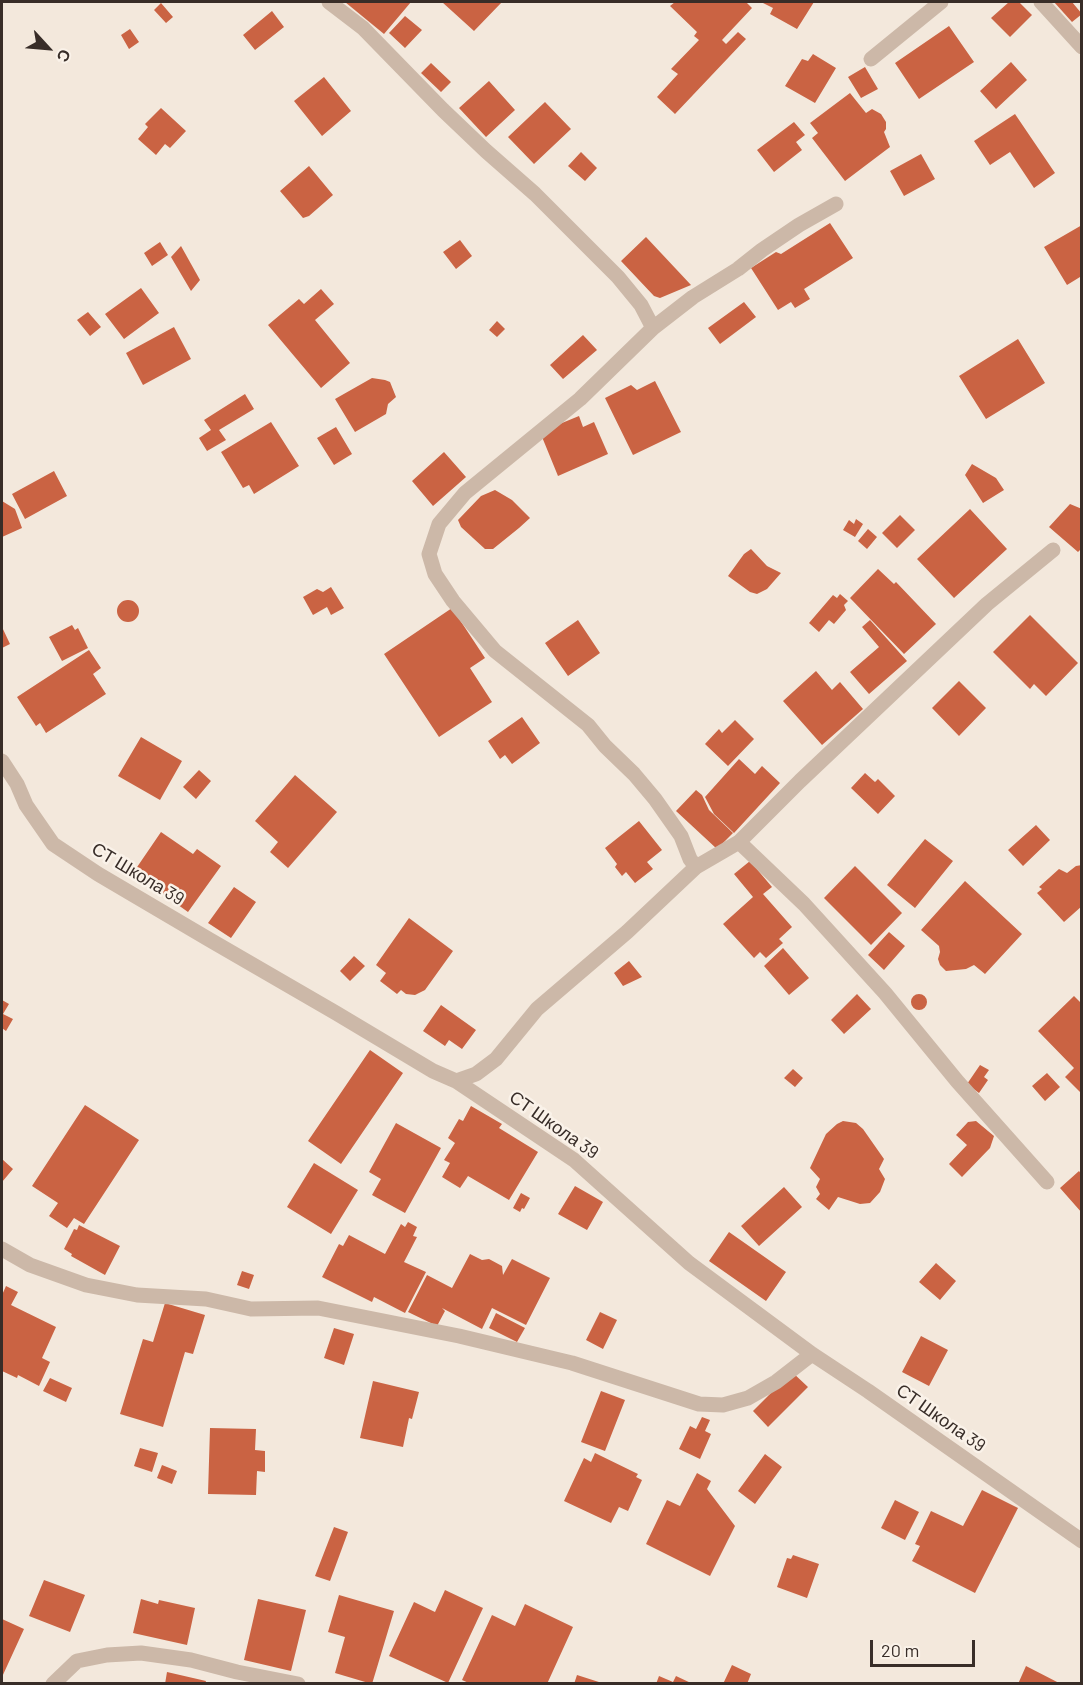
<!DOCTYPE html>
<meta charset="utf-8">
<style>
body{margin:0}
#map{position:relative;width:1083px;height:1685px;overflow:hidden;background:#f3e8dc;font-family:Barlow,sans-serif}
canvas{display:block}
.frame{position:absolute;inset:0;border:3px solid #382d28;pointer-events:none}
.north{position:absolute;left:18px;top:18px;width:60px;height:60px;-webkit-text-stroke:4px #faf2e9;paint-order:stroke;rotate:116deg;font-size:16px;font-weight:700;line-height:24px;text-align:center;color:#382d28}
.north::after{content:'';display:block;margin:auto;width:21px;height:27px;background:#382d28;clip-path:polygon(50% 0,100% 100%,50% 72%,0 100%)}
.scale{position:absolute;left:870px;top:1640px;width:105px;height:27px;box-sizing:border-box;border:3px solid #382d28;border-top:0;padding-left:8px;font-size:18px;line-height:21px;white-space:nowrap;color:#382d28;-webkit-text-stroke:4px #faf2e9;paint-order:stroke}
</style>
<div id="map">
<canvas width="1083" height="1685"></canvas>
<div class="frame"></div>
<div class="north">С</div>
<div class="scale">20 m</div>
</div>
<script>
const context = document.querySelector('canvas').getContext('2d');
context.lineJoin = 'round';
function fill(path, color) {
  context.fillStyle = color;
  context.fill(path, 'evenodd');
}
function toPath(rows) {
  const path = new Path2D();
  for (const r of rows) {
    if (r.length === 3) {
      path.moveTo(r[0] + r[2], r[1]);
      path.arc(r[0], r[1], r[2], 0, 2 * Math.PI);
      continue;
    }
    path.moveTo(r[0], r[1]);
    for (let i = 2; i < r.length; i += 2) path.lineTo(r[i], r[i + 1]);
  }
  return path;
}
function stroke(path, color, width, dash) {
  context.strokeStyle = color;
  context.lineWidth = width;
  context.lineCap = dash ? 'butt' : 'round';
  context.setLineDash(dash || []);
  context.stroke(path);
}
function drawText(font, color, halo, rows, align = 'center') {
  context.font = font + ' Barlow,sans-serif';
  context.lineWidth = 5;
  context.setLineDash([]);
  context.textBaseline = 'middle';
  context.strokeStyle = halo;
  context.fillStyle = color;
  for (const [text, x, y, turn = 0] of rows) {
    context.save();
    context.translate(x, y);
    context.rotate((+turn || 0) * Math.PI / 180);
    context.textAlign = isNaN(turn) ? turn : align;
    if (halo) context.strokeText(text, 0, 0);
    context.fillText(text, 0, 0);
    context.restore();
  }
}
fill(toPath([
 [345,2,411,2,384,34],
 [442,2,502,2,474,31],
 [675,2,746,2,752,8,722,40,726,44,738,32,746,39,675,114,657,97,678,74,671,69,699,40,694,36,697,32,670,6],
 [761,2,814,2,797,29,770,14,773,8],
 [1009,2,1019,2,1032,15,1010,37,991,18],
 [1054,2,1072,2,1082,14,1072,22],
 [161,3,173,17,166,23,154,10],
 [272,11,284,27,255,50,243,35],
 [405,16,422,30,405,48,389,33],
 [949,26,974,62,919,99,895,63],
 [130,29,139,42,129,49,121,35],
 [813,54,836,68,815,103,785,86,802,59,808,61],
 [1011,62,1027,80,996,109,980,91],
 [431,63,451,82,441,92,421,73],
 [865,67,878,89,861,98,848,77],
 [324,77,351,111,322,136,294,101],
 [489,81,515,110,486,137,459,108],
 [850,93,866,113,872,109,881,114,886,122,886,129,884,132,890,147,845,181,812,138,818,133,810,123],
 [545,102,571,129,534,164,508,137],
 [161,108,186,131,170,148,165,144,156,155,138,139,148,127,145,124],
 [1015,114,1055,173,1034,188,1010,152,990,165,974,141],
 [794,122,805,135,796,142,802,150,774,172,757,150],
 [581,152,597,168,585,181,568,166],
 [921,154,935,179,904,196,890,171],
 [309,166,333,195,309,216,303,218,280,191],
 [830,223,853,258,804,289,810,299,795,308,791,302,778,310,751,268,776,252,781,254],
 [1082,225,1082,281,1080,277,1067,285,1044,247],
 [646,237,691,285,660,298,654,296,621,261],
 [460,240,472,256,456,269,443,252],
 [160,242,168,255,152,266,144,253],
 [181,246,200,280,191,291,171,257],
 [141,288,159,313,124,339,105,314],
 [321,289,334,304,315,320,350,363,321,388,268,325,299,299,304,304],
 [744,302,756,317,720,344,708,328],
 [88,312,101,327,90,336,77,320],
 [497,321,505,329,497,337,489,330],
 [174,327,191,359,143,385,126,353],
 [583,335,597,350,563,379,550,365],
 [1018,339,1045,383,986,419,959,376],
 [372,378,385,380,390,382,396,397,388,404,386,414,355,432,335,399],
 [655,381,681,432,633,455,605,398,631,385,637,390],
 [245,394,254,409,219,430,226,440,207,451,199,438,211,430,204,420],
 [579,416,583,427,594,422,608,454,558,476,540,432],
 [271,422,299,466,254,494,249,485,243,488,221,452],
 [336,427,352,454,334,465,317,438],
 [444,452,466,477,433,506,412,481],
 [972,464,996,478,1004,490,983,503,965,475],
 [54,471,67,496,25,519,12,494],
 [495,490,512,500,530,518,519,528,493,549,485,549,461,527,458,520,481,496],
 [2,501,15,509,22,528,2,537],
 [1070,504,1082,509,1082,548,1078,552,1049,527],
 [970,509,1007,549,954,598,917,559],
 [900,515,915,530,897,548,882,533],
 [856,519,863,524,855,537,843,530,849,520,854,524],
 [868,529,877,537,867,549,858,541],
 [751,549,767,566,781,573,767,589,757,594,750,592,728,576,744,554],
 [878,569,894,584,896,582,936,624,904,654,850,598],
 [331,587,344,608,331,615,327,607,313,615,303,597,317,589,323,592],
 [840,594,848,601,844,605,846,610,834,624,829,620,819,632,809,623,833,595,837,598],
 [128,611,11],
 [452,608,485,658,470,668,492,702,439,737,384,654],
 [1030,615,1078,663,1046,696,1034,684,1030,689,993,652],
 [578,620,600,653,568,676,545,643],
 [870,620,907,661,869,694,850,672,879,647,862,627],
 [72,625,75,630,78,628,88,648,62,661,49,637],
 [2,627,10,644,2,648],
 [89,650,101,668,93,674,106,694,46,733,40,723,36,726,17,697],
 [816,671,832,690,840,682,863,709,822,745,783,701],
 [959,681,986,708,959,736,932,708],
 [522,717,540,743,512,764,505,755,500,759,488,741],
 [735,720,754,739,728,766,705,744,719,729,722,733],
 [141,737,182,761,160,800,118,776],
 [739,759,755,774,762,766,780,783,734,833,714,814,705,797],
 [199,770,211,781,196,799,183,787],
 [865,773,875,782,878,779,895,796,878,814,851,788],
 [295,775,337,812,288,868,270,852,278,842,255,821],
 [696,790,702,795,709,810,733,833,717,849,676,811],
 [639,821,662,850,647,862,653,869,635,883,626,872,622,876,615,867,617,864,605,848],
 [1036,825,1050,840,1023,866,1008,850],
 [161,832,193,854,197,849,221,866,188,912,133,873],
 [925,839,953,861,915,908,887,885],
 [750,861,772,887,763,894,792,927,779,939,783,943,766,958,760,952,754,958,723,924,753,897,734,874],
 [1082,865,1082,906,1064,922,1037,893,1042,889,1039,887,1059,869,1067,873,1076,866],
 [855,866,902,913,871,945,824,898],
 [965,881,1022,934,985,974,974,965,966,969,946,971,940,965,938,959,940,952,939,946,921,930],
 [234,887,256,902,231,938,208,923],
 [409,918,453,951,425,990,415,995,406,994,401,990,397,994,380,981,386,973,376,965],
 [889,932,905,946,884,970,868,955],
 [783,948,809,978,789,995,764,966],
 [354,956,365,966,350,981,340,971],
 [629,961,642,977,623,986,614,973],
 [919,1002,8],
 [857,994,871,1009,844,1034,831,1020],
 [1074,996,1082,1004,1082,1094,1065,1077,1074,1068,1038,1031],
 [2,1000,9,1004,3,1014,13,1019,6,1031,2,1028],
 [441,1005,476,1030,462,1049,449,1040,445,1046,423,1031],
 [370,1050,403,1073,341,1164,308,1141],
 [980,1065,989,1070,984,1077,988,1080,979,1093,967,1084],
 [793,1069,803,1078,795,1087,784,1078],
 [1047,1073,1060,1087,1045,1101,1032,1086],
 [85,1105,139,1140,84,1224,74,1218,67,1228,49,1216,58,1203,32,1186],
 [471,1106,502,1124,499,1128,538,1152,509,1200,468,1176,460,1188,442,1177,450,1163,444,1160,455,1143,448,1138,459,1119,463,1121],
 [843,1121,856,1123,863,1129,884,1159,879,1169,885,1179,880,1192,870,1203,860,1204,838,1197,829,1210,816,1199,820,1194,816,1187,820,1179,810,1168,826,1134,837,1124],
 [976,1121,994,1136,990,1148,962,1177,949,1164,967,1145,956,1135,968,1122],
 [396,1123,441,1148,405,1213,372,1195,381,1179,369,1172],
 [2,1159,13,1169,2,1182],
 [314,1163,358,1190,331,1234,287,1207],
 [1079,1171,1082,1175,1082,1213,1060,1188],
 [575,1186,603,1202,587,1230,558,1214],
 [784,1187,802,1207,759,1246,741,1226],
 [521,1193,530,1198,524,1209,522,1208,520,1212,513,1208],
 [408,1222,417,1227,413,1236,417,1237,404,1262,426,1272,405,1313,374,1297,372,1302,322,1277,339,1244,343,1246,349,1235,385,1254,401,1224,405,1227],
 [79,1225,120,1246,105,1275,71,1256,72,1254,64,1249,74,1229,77,1230],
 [729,1232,786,1272,766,1301,709,1261],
 [470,1254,482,1260,489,1259,502,1266,503,1275,512,1259,550,1278,526,1325,492,1308,482,1329,442,1308,445,1311,437,1326,408,1312,427,1275,452,1288],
 [936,1263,956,1281,940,1300,919,1282],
 [242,1271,254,1275,249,1289,237,1285],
 [6,1286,18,1292,11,1305,56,1327,42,1358,50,1362,39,1386,18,1375,17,1378,2,1371,2,1295],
 [165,1303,205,1315,193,1354,185,1352,163,1427,120,1414,143,1339,153,1342],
 [600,1312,617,1320,603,1349,586,1340],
 [496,1313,525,1328,517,1342,489,1328],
 [334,1328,354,1334,344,1365,324,1358],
 [921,1336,948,1350,929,1386,902,1372],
 [792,1372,808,1387,768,1427,753,1411],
 [50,1378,72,1388,66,1402,43,1391],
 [373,1381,419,1392,412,1419,409,1418,403,1447,360,1438],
 [601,1391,625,1400,605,1451,581,1442],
 [702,1417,710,1420,705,1431,711,1434,700,1459,679,1449,690,1426,696,1429],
 [210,1428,256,1429,255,1450,265,1451,265,1472,257,1471,256,1495,208,1494],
 [140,1448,158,1453,152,1472,134,1466],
 [595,1453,638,1474,636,1477,642,1480,628,1511,619,1507,611,1523,564,1501,584,1458,591,1462],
 [765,1454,782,1467,755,1504,738,1491],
 [162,1465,177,1471,172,1484,157,1478],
 [697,1473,711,1481,707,1489,735,1526,710,1576,646,1544,667,1500,680,1506],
 [982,1490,1018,1508,975,1593,912,1561,920,1546,915,1544,931,1511,963,1526],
 [895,1500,919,1512,905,1540,881,1528],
 [334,1527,348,1532,330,1581,315,1576],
 [793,1555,819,1564,807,1598,777,1587,787,1558,791,1559],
 [44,1580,85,1595,70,1632,29,1616],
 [445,1590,483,1608,448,1683,389,1656,414,1602,435,1612],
 [339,1595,394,1611,372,1684,335,1673,345,1637,328,1632],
 [141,1599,158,1604,159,1600,195,1608,187,1645,133,1633],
 [258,1599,306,1610,291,1671,244,1660],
 [525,1604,573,1627,547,1684,471,1684,462,1680,492,1615,515,1626],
 [2,1619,24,1629,2,1677],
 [732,1665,751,1674,747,1684,723,1684],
 [1026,1666,1061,1684,1018,1684],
 [167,1672,206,1681,205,1684,165,1684],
 [577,1675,602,1683,602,1684,574,1684],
 [659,1676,673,1682,676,1676,693,1684,656,1684]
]), '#ca6343');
stroke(toPath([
 [329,2,363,28,443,110,486,151,535,194,618,277,641,305,653,328],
 [1041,2,1082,47],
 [871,59,941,2],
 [2,761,17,784,26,805,53,844,98,874,210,940,336,1013,433,1071,456,1081,574,1160,689,1263,812,1354,868,1391,1082,1541],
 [739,842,804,904,885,993,957,1081,1047,1182],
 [696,867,690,859,681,836,655,799,634,774,605,746,588,725,495,651,453,601,435,574,429,554,439,524,465,493,580,399,653,328,693,297,738,269,762,250,799,225,836,204],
 [456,1081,476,1074,496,1059,537,1009,627,932,696,867,739,842,800,781,987,604,1053,550],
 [2,1249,30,1265,86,1285,137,1295,206,1299,251,1309,318,1308,459,1336,572,1363,699,1404,723,1405,748,1398,776,1382,812,1354],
 [53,1684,77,1661,107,1655,141,1653,191,1660,237,1672,298,1684]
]), '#ccb8a8', 15);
drawText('18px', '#382d28', '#faf2e9', [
 ["СТ Школа 39",138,874,31],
 ["СТ Школа 39",554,1125,35],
 ["СТ Школа 39",941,1418,35]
]);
</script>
